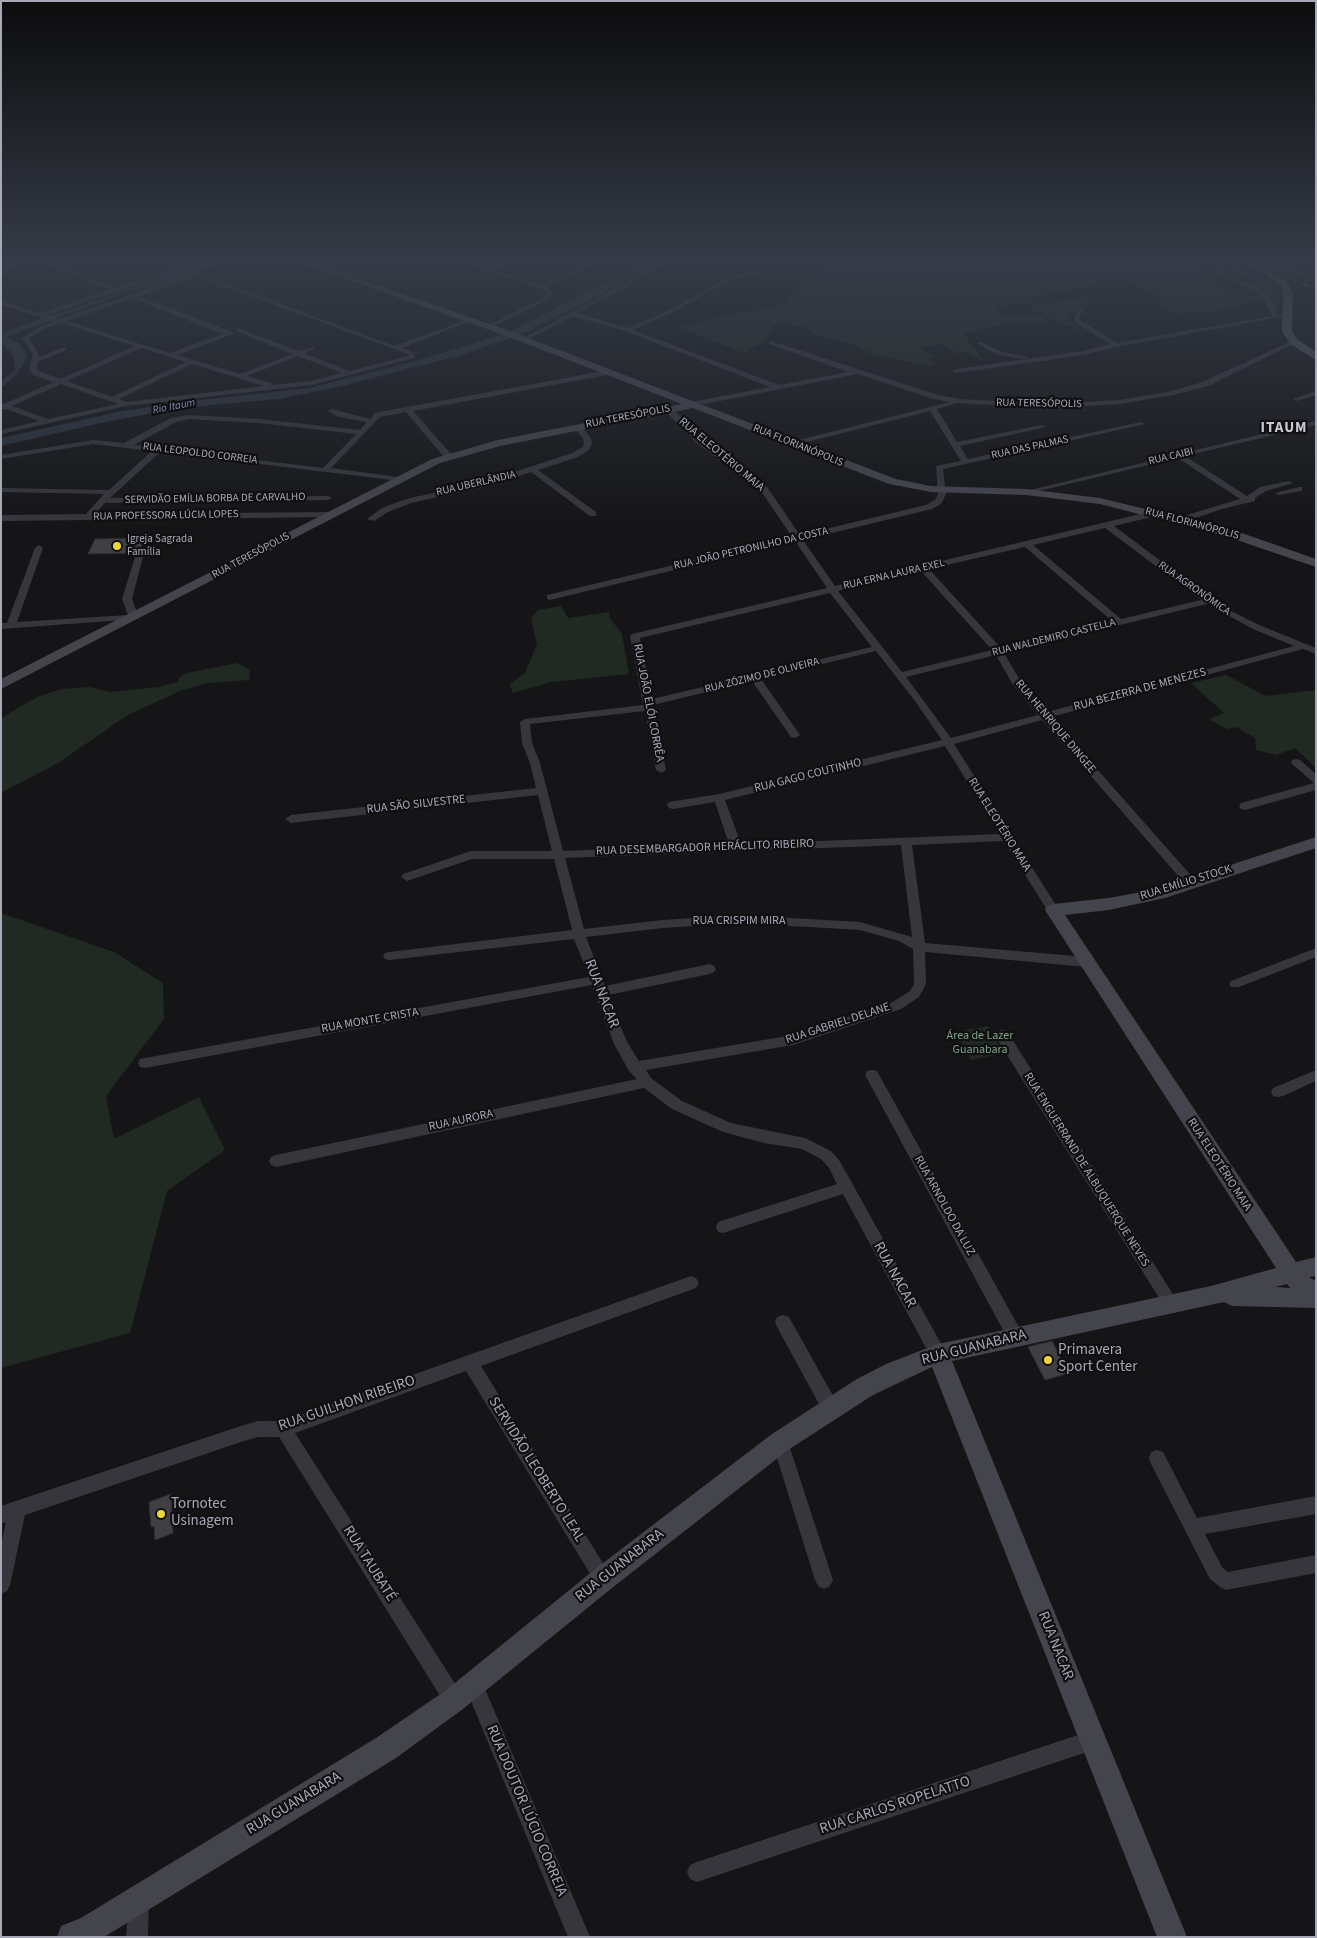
<!DOCTYPE html>
<meta charset="utf-8">
<style>
body{margin:0}
#map{position:relative;width:1317px;height:1938px;overflow:hidden;background:#151517;font-family:"Source Sans 3",sans-serif}
canvas{display:block}
.frame{position:absolute;inset:0;border:2px solid #a7a9b7;pointer-events:none}
</style>
<div id="map">
<canvas width="1317" height="1938"></canvas>
<div class="frame"></div>
</div>
<script>
const context = document.querySelector('canvas').getContext('2d');
context.lineJoin = 'round';
function fill(path, color) {
  context.fillStyle = color;
  context.fill(path, 'evenodd');
}
function toPath(rows) {
  const path = new Path2D();
  for (const r of rows) {
    path.moveTo(r[0], r[1]);
    for (let i = 2; i < r.length; i += 2) path.lineTo(r[i], r[i + 1]);
  }
  return path;
}
function stroke(path, color, width, dash) {
  context.strokeStyle = color;
  context.lineWidth = width;
  context.lineCap = dash ? 'butt' : 'round';
  context.setLineDash(dash || []);
  context.stroke(path);
}
function drawText(font, color, halo, rows, align = 'center') {
  context.font = font + ' "Source Sans 3",sans-serif';
  context.lineWidth = 4.5;
  context.setLineDash([]);
  context.textBaseline = 'middle';
  context.strokeStyle = halo;
  context.fillStyle = color;
  for (const [text, x, y, turn = 0] of rows) {
    context.save();
    context.translate(x, y);
    context.rotate((+turn || 0) * Math.PI / 180);
    context.textAlign = isNaN(turn) ? turn : align;
    if (halo) context.strokeText(text, 0, 0);
    context.fillText(text, 0, 0);
    context.restore();
  }
}
fill(toPath([
 [812,260,1225,260,1268,279,1280,293,1278,306,1274,307,1259,300,1246,302,1245,304,1228,307,1221,311,1180,313,1174,312,1159,305,1162,301,1161,298,1126,281,1105,282,1028,299,1039,305,1068,299,1087,297,1092,300,1083,308,1068,315,1070,321,1081,330,1051,319,1044,315,1051,314,1037,312,1028,304,1017,303,998,307,998,312,1007,315,1035,314,1042,315,1048,321,1011,323,965,333,969,342,983,360,967,352,956,353,941,344,921,348,930,354,938,356,928,359,938,364,930,366,875,355,850,343,819,336,802,326,780,324,772,326,764,342,745,353,679,328,698,322,741,312,772,308,787,301,800,283,824,270,822,262],
 [1202,266,1226,269,1249,279,1263,287,1273,288,1260,288,1260,296,1248,296,1235,293,1227,290,1198,268],
 [561,606,568,618,610,612,609,617,622,634,629,674,551,682,513,693,510,684,525,673,537,645,531,618,538,610],
 [237,663,250,670,249,680,207,683,180,691,128,715,58,763,1,793,1,718,37,697,61,689,90,687,110,692,159,687,177,682,180,677,187,673],
 [1226,675,1266,696,1316,690,1316,768,1295,748,1276,755,1256,750,1255,738,1236,727,1227,729,1209,719,1224,713,1191,683],
 [1,913,114,952,163,983,164,1019,106,1096,114,1139,199,1097,225,1150,167,1191,130,1333,1,1368],
 [988,1026,1004,1053,971,1060,956,1032]
]), '#212923');
fill(toPath([
 [649,260,661,260,586,302,526,332,462,355,342,386,278,399,179,408,105,422,1,446,1,438,122,411,199,400,310,388,426,358,512,331],
 [185,271,190,272,122,294,9,336,9,339,19,343,28,357,15,376,1,388,1,381,14,371,15,363,12,353,1,343,1,334,39,319]
]), '#2b313a');
fill(toPath([
 [210,260,227,260,225,262,165,283,161,284,155,280,157,277,210,260]
]), '#2b313a');
const building = toPath([
 [145,538,138,553,88,554,95,539,145,538],
 [1052,1341,1063,1363,1068,1361,1073,1372,1045,1380,1028,1347,1052,1341],
 [171,1494,173,1533,155,1540,154,1526,151,1527,149,1502,171,1494]
]);
fill(building, '#3f3f44');
stroke(building, '#302f33', 1);
fill(toPath([
 [37,260,45,260,115,288,173,268,154,260,162,260,395,346,468,319,473,320,402,348,412,352,415,355,414,358,312,385,126,406,1,434,1,430,39,421,6,409,1,410,1,405,54,382,33,375,29,369,33,354,22,338,39,327,54,321,1,305,1,301,40,313,109,290,37,260],
 [179,270,190,274,60,319,47,315,179,270],
 [196,276,408,354,409,356,349,371,304,353,314,349,314,347,298,351,238,328,236,329,236,331,292,354,240,374,178,355,235,333,139,296,196,276],
 [133,298,222,334,170,353,67,321,133,298],
 [61,323,135,346,60,379,39,371,37,369,38,362,66,350,66,348,62,348,39,357,39,354,29,339,43,329,61,323],
 [141,348,186,362,112,397,67,381,141,348],
 [298,356,342,373,312,381,271,385,271,383,247,376,298,356],
 [192,364,264,386,127,402,119,399,192,364],
 [61,384,118,404,48,419,12,406,61,384],
 [454,260,462,260,489,268,508,260,515,260,495,270,543,285,594,260,601,260,547,287,553,292,551,297,545,301,489,329,487,328,487,326,541,299,547,293,541,288,454,260],
 [668,260,675,260,577,313,627,328,670,310,724,279,744,272,772,269,772,271,745,276,728,281,674,312,633,330,779,385,848,372,769,344,769,342,771,341,938,395,959,399,1051,404,1119,400,1172,391,1202,382,1292,341,1297,342,1208,386,1173,395,1119,404,1051,408,957,403,937,409,957,442,1042,425,1046,427,960,446,968,459,1141,422,1145,424,943,469,946,494,941,504,932,509,803,540,835,586,1153,511,1157,514,1156,516,1114,526,1221,606,1259,625,1316,648,1316,654,1303,649,1051,717,1195,880,1197,883,1195,886,1191,887,1187,886,1042,720,954,744,1059,910,1057,913,1049,913,1004,841,912,845,925,943,1086,957,1090,959,1092,962,1090,965,1086,967,925,952,926,984,919,997,901,1009,793,1045,646,1070,651,1078,682,1101,731,1123,805,1138,831,1151,839,1160,852,1183,944,1349,946,1354,944,1359,938,1361,932,1359,843,1194,723,1233,718,1232,716,1227,718,1222,837,1184,829,1168,821,1159,802,1149,764,1143,723,1132,672,1109,644,1088,276,1167,271,1165,269,1161,271,1157,276,1155,637,1079,629,1071,614,1044,592,985,145,1068,140,1067,138,1063,140,1059,145,1058,589,977,574,939,389,960,385,959,383,956,385,953,389,952,572,930,554,859,472,859,407,881,401,877,403,874,471,851,552,851,538,795,291,823,285,819,291,815,536,788,530,763,522,743,520,722,525,719,643,705,630,636,632,634,827,588,795,541,550,600,547,599,547,595,792,537,761,491,698,444,666,412,666,408,672,408,704,440,767,487,800,535,926,505,935,500,938,494,936,466,961,461,930,411,791,446,791,442,950,402,934,399,858,374,694,406,690,404,691,402,770,387,625,331,572,316,527,340,522,339,668,260],
 [1105,528,1201,600,1121,619,1033,545,1105,528],
 [1025,547,1112,621,1001,648,929,569,1025,547],
 [921,571,992,650,902,672,838,591,921,571],
 [830,593,872,647,652,699,640,638,830,593],
 [1207,604,1253,629,1294,646,1047,712,1021,682,1004,653,1207,604],
 [876,651,915,701,942,740,719,794,669,802,667,805,669,808,673,809,715,802,729,844,563,851,540,763,532,743,530,724,645,711,656,770,661,773,666,770,653,705,752,681,791,737,795,738,800,735,761,679,876,651],
 [996,655,1013,685,1038,715,951,738,906,677,996,655],
 [945,746,1000,834,741,844,725,800,945,746],
 [901,845,912,937,860,922,739,915,663,920,584,929,565,858,901,845],
 [739,923,860,930,899,941,913,949,914,984,910,991,891,1003,793,1035,639,1061,627,1042,608,995,710,974,714,972,716,969,714,966,710,964,605,986,586,937,663,928,739,923],
 [1265,260,1272,260,1316,279,1316,283,1265,260],
 [1215,268,1260,289,1270,298,1278,315,1288,313,1291,315,1116,347,1083,355,956,373,952,371,956,369,1083,351,1110,344,1076,323,1073,317,1081,308,1084,310,1079,317,1081,321,1117,343,1272,316,1264,299,1256,291,1213,271,1215,268],
 [978,342,982,342,1002,352,1028,357,1025,359,998,355,978,344,978,342],
 [609,370,613,372,612,374,413,411,451,454,452,456,448,458,445,458,406,412,380,417,331,468,398,477,402,479,401,481,160,452,110,498,328,496,332,498,328,500,105,503,95,514,334,512,334,516,331,517,1,521,1,515,86,514,104,494,1,492,1,488,109,490,152,451,93,444,1,459,1,455,93,440,124,443,171,418,189,415,259,419,360,430,367,422,339,417,328,411,332,409,370,419,375,413,407,407,609,370],
 [189,419,259,423,356,434,323,468,134,445,176,422,189,419],
 [1316,391,1316,395,1297,401,1293,399,1316,391],
 [1316,421,1316,425,1185,456,1247,496,1260,487,1289,481,1293,483,1266,491,1255,498,1255,501,1222,509,1180,523,1176,520,1177,518,1240,499,1178,458,1026,494,1022,492,1316,421],
 [574,425,580,425,591,438,592,443,589,450,578,457,538,470,596,512,596,516,590,516,531,472,489,486,411,503,388,512,374,521,367,519,382,508,406,499,484,482,572,453,583,447,584,443,583,438,573,427,574,425],
 [1299,487,1302,487,1302,491,1279,495,1275,493,1299,487],
 [39,545,43,548,17,622,128,615,122,599,135,557,139,554,143,557,132,599,139,617,137,619,1,629,1,623,7,623,35,548,39,545],
 [1296,759,1300,760,1316,774,1316,790,1245,810,1241,809,1239,806,1241,803,1314,783,1292,764,1291,762,1292,760,1296,759],
 [1316,948,1316,957,1239,987,1231,987,1229,984,1231,981,1316,948],
 [1002,1030,1007,1031,1176,1299,1179,1304,1176,1309,1171,1311,1166,1309,997,1039,995,1035,997,1031,1002,1030],
 [872,1070,877,1071,1021,1331,1023,1336,1021,1341,1015,1343,1009,1341,865,1075,867,1071,872,1070],
 [1316,1070,1316,1081,1283,1096,1278,1097,1273,1096,1271,1092,1273,1088,1316,1070],
 [691,1276,696,1278,699,1283,696,1288,481,1366,609,1573,612,1579,609,1585,603,1588,597,1585,466,1371,295,1433,461,1693,464,1700,461,1707,454,1710,447,1707,279,1437,258,1437,241,1442,25,1515,10,1585,7,1591,1,1594,1,1544,6,1522,1,1524,1,1506,241,1426,258,1421,283,1421,691,1276],
 [783,1315,789,1317,837,1403,839,1409,837,1415,831,1417,825,1415,777,1327,775,1322,777,1317,783,1315],
 [780,1434,786,1436,788,1442,833,1580,830,1586,824,1589,818,1586,815,1580,772,1442,774,1436,780,1434],
 [1157,1450,1163,1452,1197,1518,1316,1496,1316,1514,1205,1534,1222,1567,1228,1572,1316,1555,1316,1573,1226,1590,1220,1587,1210,1579,1151,1464,1149,1458,1151,1452,1157,1450],
 [473,1675,480,1677,590,1937,568,1937,464,1684,466,1677,473,1675],
 [1093,1730,1100,1733,1103,1740,1100,1747,1093,1750,697,1882,690,1879,687,1872,690,1865,697,1862,1093,1730],
 [139,1889,146,1892,149,1899,148,1937,126,1937,129,1899,132,1892,139,1889]
]), '#36363c');
fill(toPath([
 [14,260,23,260,1,277,1,270,14,260],
 [293,260,304,260,510,331,896,479,931,486,1026,489,1100,498,1236,531,1316,559,1316,567,1228,537,1100,504,1026,495,931,492,889,484,693,408,500,446,440,463,1,689,1,679,432,459,498,440,682,404,504,335,293,260],
 [1316,837,1316,848,1165,898,1109,910,1065,915,1296,1262,1316,1257,1316,1276,1309,1277,1316,1281,1316,1308,1232,1306,1224,1302,952,1361,1187,1937,1157,1937,932,1367,873,1395,788,1450,612,1588,463,1709,396,1758,104,1937,57,1937,61,1926,81,1918,376,1738,445,1691,594,1570,772,1434,857,1379,886,1364,938,1344,1211,1286,1276,1268,1045,910,1047,906,1053,904,1109,898,1157,889,1316,837],
 [1287,1284,1290,1288,1275,1287,1287,1284]
]), '#44444c');
fill(toPath([
 [1237,260,1248,260,1267,267,1288,282,1293,296,1292,331,1298,340,1316,352,1316,360,1290,344,1282,331,1283,296,1281,285,1261,271,1238,262,1237,260]
]), '#52525b');
const rail = toPath([
 [1254,260,1316,290]
]);
stroke(rail, '#4d4d55', 3);
stroke(rail, '#101012', 2, [6]);
const sky = context.createLinearGradient(0, 0, 0, 531);
sky.addColorStop(0, '#0c0c0d');
sky.addColorStop(0.49, '#353b47');
sky.addColorStop(1, '#353b4700');
context.fillStyle = sky;
context.fillRect(0, 0, 1317, 531);
for (const [x, y, r, color] of [
 [117,546,5,"#eed535"],
 [1048,1360,5,"#eed535"],
 [161,1514,5,"#eed535"]
]) {
  const dot = new Path2D();
  dot.arc(x, y, r, 0, 2 * Math.PI);
  context.fillStyle = color;
  context.fill(dot);
  stroke(dot, '#101012', 2);
}
drawText('11px', '#a7a9b7', '#101012', [
 ["RUA TERESÓPOLIS",1039,404,1],
 ["RUA TERESÓPOLIS",628,417,-11],
 ["RUA FLORIANÓPOLIS",798,446,22],
 ["RUA DAS PALMAS",1030,448,-12],
 ["RUA LEOPOLDO CORREIA",200,454,7],
 ["RUA CAIBI",1171,457,-13],
 ["RUA UBERLÂNDIA",476,484,-13],
 ["SERVIDÃO EMÍLIA BORBA DE CARVALHO",215,499,-1],
 ["RUA PROFESSORA LÚCIA LOPES",166,516,-1],
 ["RUA FLORIANÓPOLIS",1192,524,15],
 ["RUA JOÃO PETRONILHO DA COSTA",751,549,-13],
 ["RUA TERESÓPOLIS",251,556,-28],
 ["RUA ERNA LAURA EXEL",894,575,-13],
 ["RUA AGRONÔMICA",1194,589,35],
 ["RUA WALDEMIRO CASTELLA",1054,638,-14],
 ["RUA ZÓZIMO DE OLIVEIRA",762,676,-14]
]);
drawText('italic 11px', '#7e8fb1', '#101012', [
 ["Rio Itaum",174,407,-11]
]);
drawText('11px', '#a7a9b7', '#101012', [
 ["Igreja Sagrada",127,540],
 ["Família",127,553]
], 'left');
drawText('12px', '#a7a9b7', '#101012', [
 ["RUA ELEOTÉRIO MAIA",721,455,40],
 ["RUA BEZERRA DE MENEZES",1140,690,-15],
 ["RUA JOÃO ELÓI CORRÊA",648,703,79],
 ["RUA HENRIQUE DINGEE",1055,727,50],
 ["RUA GAGO COUTINHO",808,776,-14],
 ["RUA SÃO SILVESTRE",416,805,-6],
 ["RUA ELEOTÉRIO MAIA",999,825,58],
 ["RUA DESEMBARGADOR HERÁCLITO RIBEIRO",705,848,-2],
 ["RUA EMÍLIO STOCK",1186,883,-17],
 ["RUA CRISPIM MIRA",739,921],
 ["RUA MONTE CRISTA",370,1021,-10],
 ["RUA GABRIEL DELANE",838,1024,-18],
 ["RUA AURORA",461,1121,-12],
 ["RUA ELEOTÉRIO MAIA",1219,1165,57],
 ["RUA ENGUERRAND DE ALBUQUERQUE NEVES",1086,1170,58],
 ["RUA ARNOLDO DA LUZ",944,1206,61]
]);
drawText('12px', '#7ea187', '#101012', [
 ["Área de Lazer",980,1036],
 ["Guanabara",980,1050]
]);
context.letterSpacing = '1px';
drawText('bold 15px', '#c8c9d3', '#101012', [
 ["ITAUM",1284,429]
]);
context.letterSpacing = '0px';
drawText('15px', '#a7a9b7', '#101012', [
 ["RUA NACAR",601,994,69],
 ["RUA NACAR",894,1275,61],
 ["RUA GUANABARA",974,1348,-14],
 ["RUA GUILHON RIBEIRO",347,1404,-19],
 ["SERVIDÃO LEOBERTO LEAL",536,1470,58],
 ["RUA TAUBATÉ",369,1564,58],
 ["RUA GUANABARA",620,1566,-38],
 ["RUA NACAR",1055,1646,68],
 ["RUA GUANABARA",294,1804,-31],
 ["RUA CARLOS ROPELATTO",895,1806,-18],
 ["RUA DOUTOR LÚCIO CORREIA",526,1811,67]
]);
drawText('15px', '#a7a9b7', '#101012', [
 ["Primavera",1058,1351],
 ["Sport Center",1058,1368],
 ["Tornotec",171,1505],
 ["Usinagem",171,1522]
], 'left');
</script>
